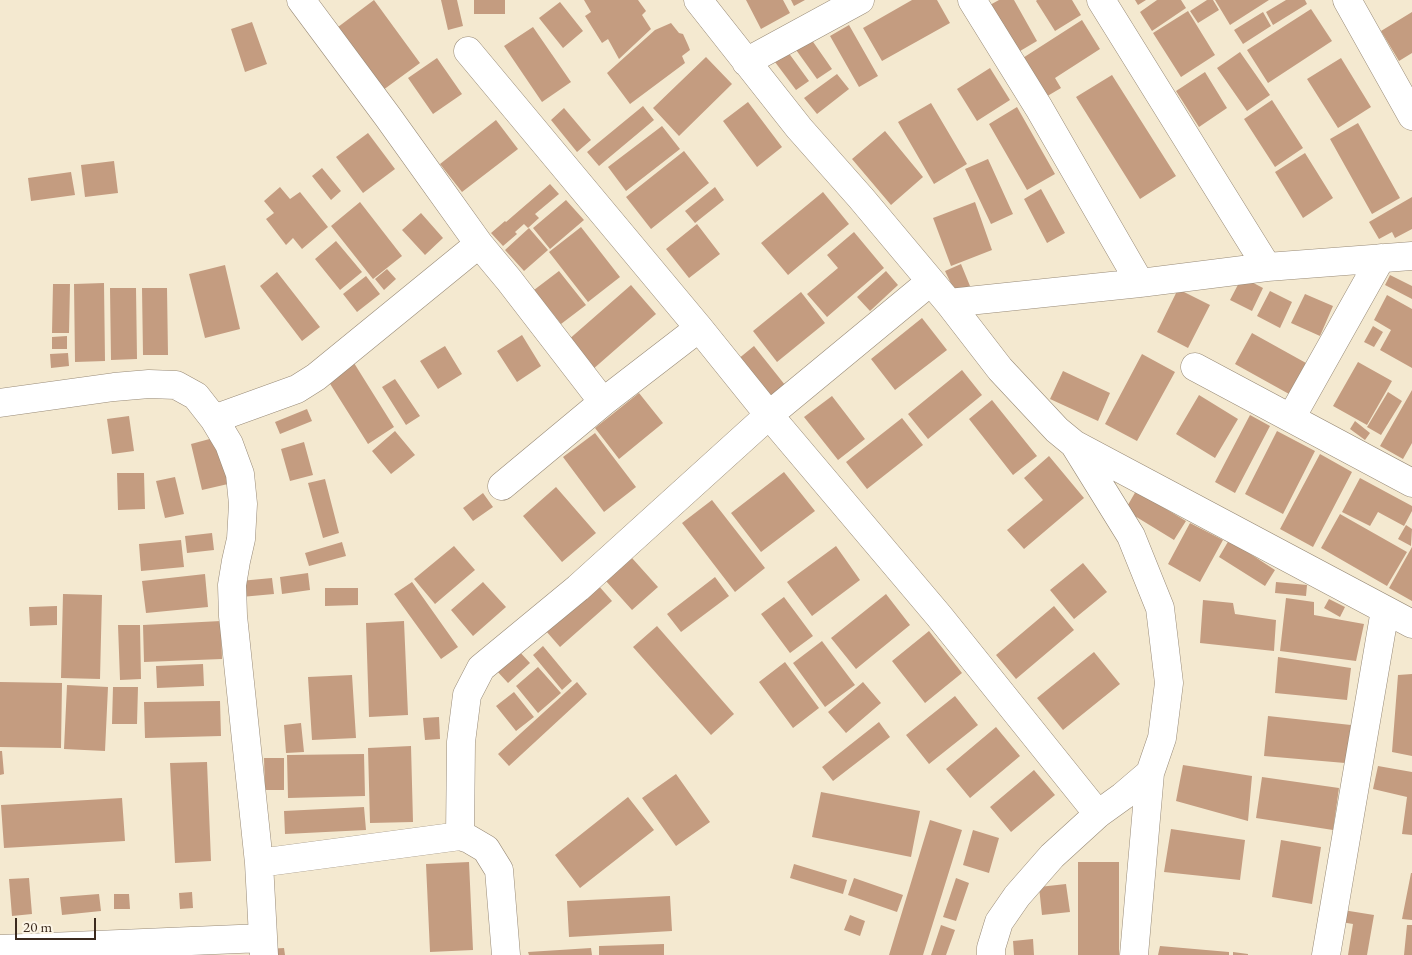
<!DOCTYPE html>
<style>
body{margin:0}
#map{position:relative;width:1412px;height:955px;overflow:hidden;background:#f4e9d0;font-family:"EB Garamond",serif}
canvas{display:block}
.scale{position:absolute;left:15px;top:918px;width:81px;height:22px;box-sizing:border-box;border:2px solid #3b2a1e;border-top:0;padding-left:6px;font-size:15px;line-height:18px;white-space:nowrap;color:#3b2a1e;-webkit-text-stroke:4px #fcf5e5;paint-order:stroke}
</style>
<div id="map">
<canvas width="1412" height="955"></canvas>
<div class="scale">20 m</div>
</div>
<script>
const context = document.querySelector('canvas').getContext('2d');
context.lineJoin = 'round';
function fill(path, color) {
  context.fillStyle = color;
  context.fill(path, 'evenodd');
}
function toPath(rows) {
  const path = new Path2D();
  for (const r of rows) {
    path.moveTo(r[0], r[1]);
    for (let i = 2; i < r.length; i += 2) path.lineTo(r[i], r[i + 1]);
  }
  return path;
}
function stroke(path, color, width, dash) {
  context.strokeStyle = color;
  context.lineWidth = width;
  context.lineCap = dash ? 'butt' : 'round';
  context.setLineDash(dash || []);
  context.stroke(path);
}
fill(toPath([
 [374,0,420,63,379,93,334,30],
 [441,0,457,0,463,26,448,30],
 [474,0,505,0,505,14,474,14],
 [584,0,638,0,646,11,642,15,651,29,619,59,608,39,602,43,585,16,591,12],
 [746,0,783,0,790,13,761,29],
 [791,0,805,0,794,6],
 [912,0,937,0,950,23,882,61,863,28],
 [999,0,1014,0,1037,41,1015,54,988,6],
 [1037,0,1072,0,1081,15,1055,31,1036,1],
 [1135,0,1146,0,1138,5],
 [1157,0,1181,0,1186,8,1152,31,1140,12],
 [1207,0,1213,0,1219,10,1198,23,1190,11],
 [1215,0,1269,0,1230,25],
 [1286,0,1305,0,1307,4,1273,25,1266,12],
 [560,2,583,31,563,48,539,18],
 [1311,9,1332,41,1268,83,1247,50],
 [1188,11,1215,55,1181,77,1153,33],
 [1263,12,1271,26,1243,44,1234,30],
 [1412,12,1412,53,1399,61,1381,31],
 [1082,20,1100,49,1055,78,1061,88,1039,101,1015,63],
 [252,22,267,64,245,72,231,29],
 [671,23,679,33,683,34,688,45,690,50,682,56,685,63,630,104,607,73,655,30],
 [849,25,878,76,859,87,830,36],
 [533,27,571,82,542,102,504,46],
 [809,36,832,69,817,79,794,47],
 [788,52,809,81,796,90,775,62],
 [1240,52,1270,95,1247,111,1217,68],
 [706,57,732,84,679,136,653,108],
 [437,58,462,94,433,114,408,78],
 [1341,58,1371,107,1338,128,1307,79],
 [990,68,1010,100,977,121,957,89],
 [1205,72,1227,108,1199,127,1176,91],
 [837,74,849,89,817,114,804,98],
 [1112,75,1176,176,1140,199,1076,97],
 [1272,100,1303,148,1275,167,1244,119],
 [748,102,782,147,757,167,723,121],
 [931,103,967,164,934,184,898,122],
 [643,106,654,120,599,166,587,152],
 [1017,107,1055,174,1027,190,989,124],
 [564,108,591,140,577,152,551,120],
 [496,120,518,149,462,192,440,164],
 [1358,123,1400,198,1372,214,1330,139],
 [662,126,680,149,626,191,608,167],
 [885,131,923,177,891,205,852,159],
 [368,133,395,169,363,193,336,157],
 [684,151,709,183,651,229,626,197],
 [1305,153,1333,198,1303,218,1275,172],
 [988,159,1013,214,991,224,965,169],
 [114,161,118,193,85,197,81,165],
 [322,168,341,191,331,200,312,176],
 [71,172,75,195,31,201,28,178],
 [550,184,559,194,535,214,539,218,528,228,524,224,515,232,517,234,503,246,491,233,505,221,506,222],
 [280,187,290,199,300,192,328,227,302,249,293,238,286,245,266,219,274,213,264,201],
 [715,187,724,200,695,223,685,211],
 [1041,189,1065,233,1047,243,1024,199],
 [823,192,849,224,788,275,761,243],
 [1412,197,1412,229,1395,238,1392,232,1379,239,1369,222],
 [566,200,584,220,550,249,533,228],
 [360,202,402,256,373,279,331,226],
 [975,202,992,250,951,266,933,218],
 [421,213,443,238,425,255,402,230],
 [697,224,720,254,689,278,666,249],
 [581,227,620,277,588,302,549,252],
 [529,228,548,250,524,271,505,250],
 [854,232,884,268,827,317,807,294,838,268,827,255],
 [336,241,362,272,340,290,315,259],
 [961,264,970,286,955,292,945,271],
 [225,265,240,329,205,338,189,274],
 [387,269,396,279,384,290,375,279],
 [559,271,586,305,561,324,534,290],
 [886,271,898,285,870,311,857,297],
 [277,272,320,327,302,341,260,286],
 [1390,275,1412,286,1412,299,1385,285],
 [366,276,380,294,357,312,343,294],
 [1242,277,1263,288,1252,311,1230,300],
 [104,283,105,361,75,362,74,284],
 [53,284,70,284,69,333,52,333],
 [631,285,656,314,592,370,567,341],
 [110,288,136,288,137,359,111,360],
 [142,288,167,288,168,355,143,355],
 [1178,289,1210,305,1188,348,1157,332],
 [1270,291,1292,302,1280,328,1257,316],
 [801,292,825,323,777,362,753,331],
 [1305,294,1333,306,1320,336,1291,323],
 [1387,295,1412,309,1412,368,1380,350,1391,330,1374,320],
 [922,318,947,350,895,390,871,359],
 [1373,326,1383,332,1374,347,1364,342],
 [1252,333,1306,363,1289,394,1235,364],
 [522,335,541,366,517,382,497,351],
 [67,336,67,349,52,349,52,337],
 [445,346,462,374,438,389,420,361],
 [754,346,789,390,767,408,732,364],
 [68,353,69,366,51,368,50,354],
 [1142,354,1175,372,1137,441,1105,424],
 [1358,362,1392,381,1367,425,1333,406],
 [354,363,394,427,368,444,327,379],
 [962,370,982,395,928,439,908,414],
 [1063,371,1110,393,1098,421,1050,399],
 [395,379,420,416,406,425,382,387],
 [1412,390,1412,443,1403,459,1380,446],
 [1388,392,1402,401,1381,435,1367,427],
 [639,393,663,423,619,459,595,428],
 [1199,395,1238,419,1215,458,1176,434],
 [832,396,865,439,838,460,804,417],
 [992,400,1037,456,1013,475,969,419],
 [307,409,312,421,280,434,275,422],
 [1250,415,1270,426,1235,493,1215,482],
 [129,416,134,451,112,454,107,419],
 [902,418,923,445,867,489,846,462],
 [1355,421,1370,433,1365,440,1350,429],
 [395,431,415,455,391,474,372,451],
 [1277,431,1315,451,1283,514,1245,494],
 [595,433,636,487,604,512,563,457],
 [217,437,228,484,202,490,191,444],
 [304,442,313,475,290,481,281,449],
 [1320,454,1352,472,1313,547,1280,529],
 [1049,456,1084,498,1024,549,1007,530,1043,500,1024,478],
 [784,472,815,511,761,552,731,513],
 [117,473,144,473,145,509,118,510],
 [175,477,184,514,165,518,156,481],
 [1360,478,1412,506,1412,511,1404,526,1378,512,1370,526,1342,512],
 [325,479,339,533,323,538,308,483],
 [556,487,596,533,562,562,523,516],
 [1136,491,1186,521,1174,540,1125,510],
 [483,493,493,507,473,521,463,508],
 [712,500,765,568,735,592,682,523],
 [1340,514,1407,552,1387,586,1321,548],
 [1190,523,1223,540,1200,582,1168,564],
 [1406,525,1412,529,1411,546,1398,539],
 [212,533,214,550,187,553,185,536],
 [181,540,184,567,141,571,139,544],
 [1229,540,1275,570,1265,586,1219,557],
 [342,542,346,556,309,566,305,553],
 [454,546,475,570,435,604,414,579],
 [836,546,860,580,812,616,787,582],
 [1412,547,1412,601,1389,588],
 [632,558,658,587,632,610,606,581],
 [1083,563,1107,592,1074,619,1050,590],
 [308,573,310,590,282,594,280,577],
 [205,574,208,607,146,613,142,581],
 [715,577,729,596,681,632,667,614],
 [272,578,274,594,241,597,240,581],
 [412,582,458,647,441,659,394,594],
 [483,582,506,607,473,636,451,610],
 [1276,582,1307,585,1306,596,1275,593],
 [598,585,612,601,560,647,546,631],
 [325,588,358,588,358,605,325,606],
 [63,594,102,595,100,679,61,678],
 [886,594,910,625,856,669,831,638],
 [784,597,813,636,790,653,761,614],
 [1286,598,1314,602,1314,615,1364,624,1356,661,1280,651],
 [1329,599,1345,607,1340,617,1324,608],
 [1203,600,1233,603,1235,614,1276,620,1274,651,1200,643],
 [57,606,57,625,30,626,29,607],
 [1054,606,1074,630,1016,679,996,655],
 [221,621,222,659,144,662,143,625],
 [404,621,408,715,369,717,366,623],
 [118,625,140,625,141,679,120,680],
 [657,626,734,714,711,735,633,647],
 [929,631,962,673,925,703,892,661],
 [822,641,855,685,825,707,793,663],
 [543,646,572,681,562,690,533,655],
 [518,650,530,663,508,683,496,670],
 [1094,652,1120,684,1063,730,1037,698],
 [1278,657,1351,668,1347,700,1275,693],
 [785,662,819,708,793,728,759,682],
 [203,664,204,686,157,688,156,666],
 [538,667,561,693,538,713,516,686],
 [1412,674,1412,756,1392,752,1398,675],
 [352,675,356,738,312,740,308,677],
 [0,682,62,683,61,748,0,747],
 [577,682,587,694,509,766,498,754],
 [863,682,881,703,846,733,828,712],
 [67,685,108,687,105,751,64,749],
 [113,687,138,687,137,724,112,724],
 [514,692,534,717,516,731,496,706],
 [955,696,978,725,929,764,906,735],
 [220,701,221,736,145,738,144,702],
 [1268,716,1351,725,1345,763,1264,756],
 [439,717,440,739,425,740,423,718],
 [879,722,890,737,833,781,822,767],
 [301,723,304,752,286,753,284,725],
 [996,727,1020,756,970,798,946,769],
 [411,746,413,822,370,823,368,748],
 [0,751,2,751,4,774,0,775],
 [364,754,365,796,288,798,287,755],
 [264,758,284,758,284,790,265,790],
 [207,762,211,861,175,863,170,763],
 [1183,765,1252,776,1248,821,1176,801],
 [1378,766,1412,772,1412,835,1402,834,1407,797,1373,789],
 [1034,770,1055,795,1011,832,990,807],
 [676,774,710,822,676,846,642,798],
 [1262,777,1339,788,1333,830,1256,818],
 [821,792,920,811,911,857,812,837],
 [628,797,654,830,580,888,555,855],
 [122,798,125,841,4,848,1,805],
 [364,807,366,830,285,834,284,811],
 [930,820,962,830,923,955,889,955],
 [1171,829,1245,840,1240,880,1164,872],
 [973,830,999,838,989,873,963,865],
 [1281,840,1321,847,1312,904,1272,897],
 [469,862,473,950,430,952,426,864],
 [1078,862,1119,862,1119,955,1078,955],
 [794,864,847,880,843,894,790,878],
 [1411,873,1412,873,1412,920,1402,919],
 [29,878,32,914,12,916,9,879],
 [854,878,903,895,897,912,848,895],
 [956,878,969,883,956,921,943,917],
 [1066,884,1070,912,1042,915,1039,887],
 [192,892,193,908,180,909,179,893],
 [99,894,101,911,62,915,60,897],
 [114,894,129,894,130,909,114,909],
 [670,896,672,931,569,937,567,901],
 [1343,910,1374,915,1367,955,1348,955,1353,924,1341,922],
 [850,915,865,921,860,936,844,930],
 [941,925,955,930,946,955,931,955],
 [1407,925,1412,925,1412,955,1404,955],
 [1033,939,1034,955,1014,955,1013,941],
 [664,944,664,955,599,955,599,946],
 [1160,946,1229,952,1229,955,1158,955],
 [284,948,285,955,266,955,266,949],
 [591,948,592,955,529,955,528,952],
 [1233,952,1248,954,1248,955,1233,955]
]), '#c49c80');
const street = toPath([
 [301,0,388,117,479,244,509,280,603,402],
 [698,0,799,128,861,198,949,303,1000,369,1057,430,1074,444,1412,624],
 [972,0,1039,108,1140,283],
 [1101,0,1267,267],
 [1347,0,1412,116],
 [468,51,699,328,769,415,939,616,1098,814],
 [746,62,860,0],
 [949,303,1140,283,1267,267,1412,256],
 [1195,367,1412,483],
 [0,403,114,387,149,384,176,385,196,396,214,419,229,444,240,474,243,504,241,539,236,561,232,585,233,616,259,863,264,955],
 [1291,418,1381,258],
 [214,419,297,389,316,377,479,244],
 [502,486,603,402,699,328],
 [460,836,461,742,467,695,481,668,578,588,769,415,930,282],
 [259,863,460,836,469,839,486,849,499,870,506,955],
 [0,949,263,938],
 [991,955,991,948,999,922,1017,896,1052,856,1098,814,1123,796,1150,773,1162,738,1169,683,1160,608,1131,536,1074,444],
 [1134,955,1150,773],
 [1326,955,1385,610]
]);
stroke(street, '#988a77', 29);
stroke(street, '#fff', 28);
</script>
